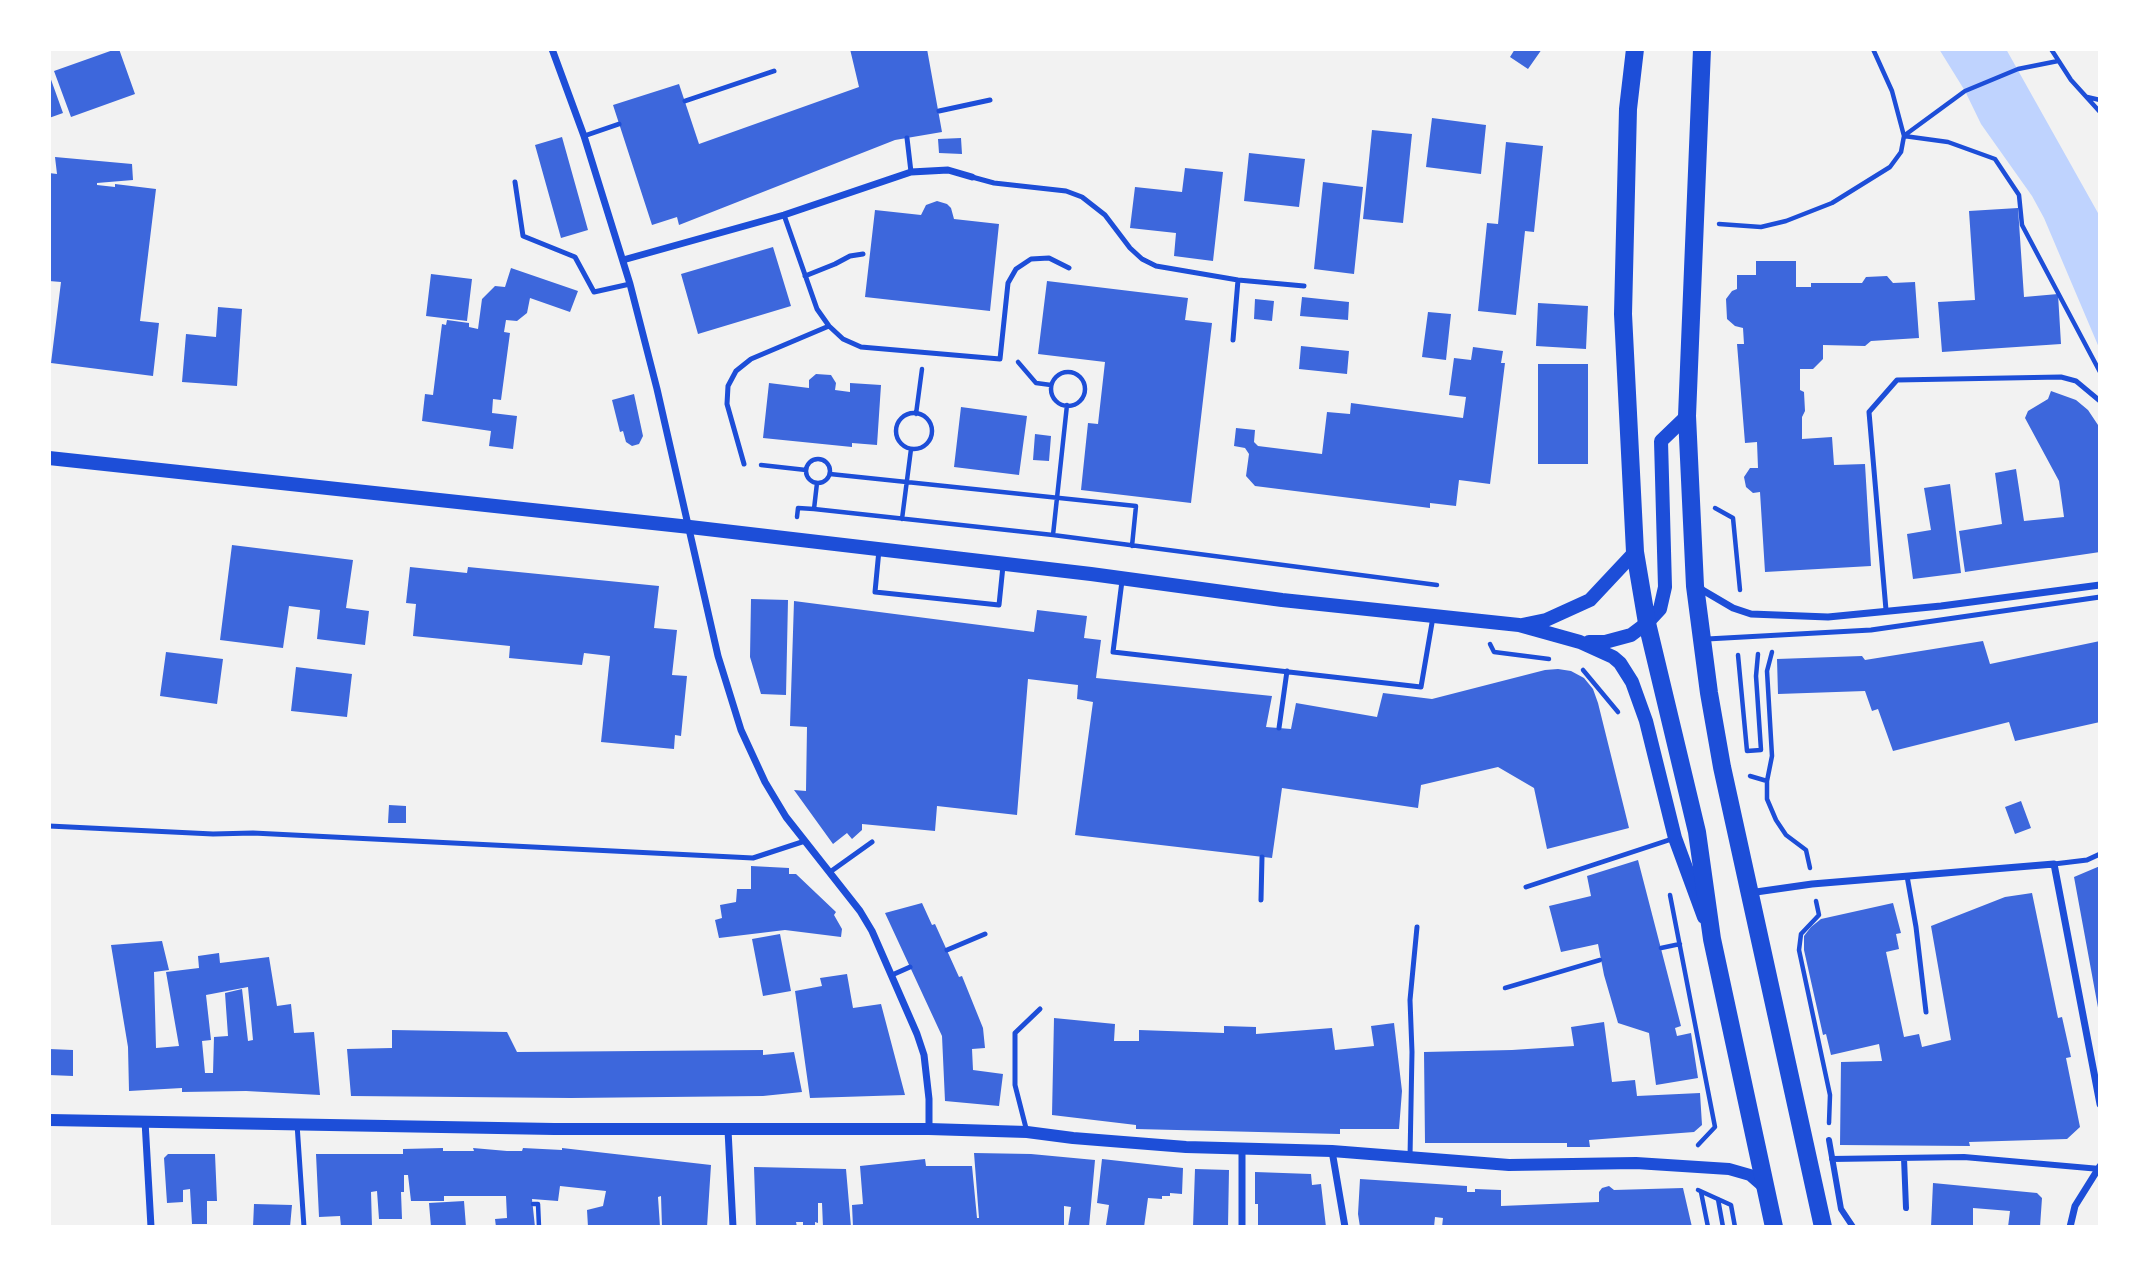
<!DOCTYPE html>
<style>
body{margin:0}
#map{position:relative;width:2149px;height:1276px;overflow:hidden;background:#f2f2f2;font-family:"Archivo Narrow",sans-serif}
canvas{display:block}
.frame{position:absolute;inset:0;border:51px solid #fff;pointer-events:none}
</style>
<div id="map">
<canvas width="2149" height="1276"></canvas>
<div class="frame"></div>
</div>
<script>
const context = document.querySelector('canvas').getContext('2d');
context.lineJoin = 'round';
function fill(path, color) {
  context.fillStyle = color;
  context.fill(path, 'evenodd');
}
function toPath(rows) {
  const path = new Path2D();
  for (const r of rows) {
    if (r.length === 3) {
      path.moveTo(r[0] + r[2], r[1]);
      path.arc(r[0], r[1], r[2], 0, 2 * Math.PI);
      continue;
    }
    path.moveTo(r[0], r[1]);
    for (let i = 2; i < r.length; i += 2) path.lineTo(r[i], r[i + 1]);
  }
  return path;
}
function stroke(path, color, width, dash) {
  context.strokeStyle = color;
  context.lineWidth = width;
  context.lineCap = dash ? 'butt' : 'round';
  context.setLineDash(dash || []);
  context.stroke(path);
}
fill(toPath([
 [1939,49,2006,49,2098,213,2100,217,2100,350,2044,218,2032,196,1981,124,1965,91]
]), '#bfd3fe');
fill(toPath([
 [116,49,119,49,135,94,71,117,54,71],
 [850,49,927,49,942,132,895,140,679,225,677,217,652,225,613,105,679,84,699,144,859,87],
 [1515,49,1542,49,1528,69,1510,57],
 [49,74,63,113,49,118],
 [1432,118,1486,125,1481,174,1426,167],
 [1372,130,1412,134,1403,223,1363,219],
 [562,137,588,230,561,238,535,145],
 [961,138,962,154,939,153,938,139],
 [1506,142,1543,146,1534,232,1525,231,1516,315,1478,311,1487,223,1498,224],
 [1249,153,1305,159,1299,207,1244,201],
 [55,157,132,164,133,180,97,183,97,185,115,187,115,184,156,189,140,321,159,323,153,376,51,363,61,282,49,281,49,173,57,174],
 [1185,168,1223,172,1213,261,1174,256,1176,233,1130,228,1135,187,1182,192],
 [1323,182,1363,187,1354,274,1314,269],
 [937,201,947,204,951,208,954,219,999,224,990,311,865,297,875,210,921,215,926,205],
 [2018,208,2024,297,2058,294,2061,344,1942,352,1938,302,1975,300,1969,211],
 [773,247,791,306,698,334,681,274],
 [1756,261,1796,261,1796,287,1811,287,1811,283,1862,283,1866,277,1887,276,1893,283,1915,282,1919,338,1871,341,1865,346,1823,345,1823,359,1813,369,1800,369,1800,390,1804,392,1805,411,1802,417,1802,439,1832,437,1834,465,1865,464,1871,566,1765,572,1760,492,1753,493,1746,487,1744,477,1750,468,1758,468,1757,442,1745,443,1737,344,1744,344,1743,328,1735,326,1727,319,1726,299,1732,291,1737,289,1737,275,1756,275],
 [511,268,578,291,570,312,530,298,527,313,517,321,506,320,504,332,510,333,501,400,493,399,492,413,517,416,513,449,489,446,491,431,422,421,425,394,433,395,442,324,446,325,447,320,469,323,469,327,478,329,482,299,495,286,505,287],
 [431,274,472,279,467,321,426,316],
 [1047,281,1188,298,1185,320,1212,323,1191,503,1081,490,1088,423,1098,424,1105,362,1038,354],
 [1302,297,1349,302,1348,320,1300,316],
 [1255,299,1274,301,1272,321,1254,319],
 [1538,303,1588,306,1586,349,1536,346],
 [218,307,242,309,237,386,182,382,186,334,216,337],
 [1428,312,1451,314,1446,360,1422,357],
 [1301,346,1349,351,1347,374,1299,369],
 [1473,347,1503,351,1501,363,1505,363,1490,484,1459,480,1456,506,1430,503,1430,508,1255,486,1246,476,1249,454,1245,448,1234,446,1236,428,1255,430,1254,442,1258,446,1322,454,1327,412,1350,414,1351,403,1463,418,1466,397,1449,395,1454,358,1471,360],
 [1538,364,1588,364,1588,464,1538,464],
 [816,374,831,375,836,383,835,390,850,392,850,383,881,385,877,445,852,443,852,447,763,438,769,383,809,388,809,380],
 [2051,391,2076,400,2088,410,2100,428,2100,552,1965,572,1959,531,2002,524,1995,473,2016,469,2024,521,2064,517,2059,481,2025,418,2028,411,2048,399],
 [634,394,643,436,639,444,632,446,626,442,623,431,620,432,612,400],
 [961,407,1027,416,1019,475,954,467],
 [1035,434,1051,436,1049,461,1033,460],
 [1950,484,1961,573,1913,579,1907,534,1931,530,1924,488],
 [232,545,353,560,346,608,369,611,365,645,317,639,320,610,289,606,283,648,220,640],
 [410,567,467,573,468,567,659,586,654,628,677,630,672,675,687,676,681,736,675,735,674,749,601,742,610,656,584,653,582,665,509,658,510,646,413,636,416,604,406,603],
 [751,599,788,600,786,695,761,694,750,657],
 [794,601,1034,632,1037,610,1087,616,1084,638,1101,640,1096,678,1272,696,1266,727,1291,729,1296,703,1377,717,1383,693,1432,699,1545,670,1558,669,1571,671,1584,678,1593,689,1598,703,1629,828,1547,849,1534,788,1498,767,1421,785,1418,808,1282,788,1272,858,1075,835,1093,702,1077,699,1078,685,1028,679,1017,815,937,806,935,831,862,824,862,830,852,839,847,833,833,844,794,790,806,791,807,727,790,726],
 [1983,641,1990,664,2100,641,2100,722,2015,741,2009,722,1893,751,1878,709,1872,711,1865,691,1778,694,1777,659,1862,656,1865,660],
 [166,652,223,659,217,704,160,696],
 [296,667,352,674,347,717,291,711],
 [2021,801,2031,828,2015,834,2005,807],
 [389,805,406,806,406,823,388,823],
 [1638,860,1681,1026,1675,1028,1677,1036,1691,1033,1698,1078,1656,1085,1649,1033,1618,1023,1604,975,1598,944,1561,952,1549,906,1591,896,1587,876],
 [751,866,789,868,789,874,796,874,836,912,834,915,842,929,841,937,785,930,719,938,715,920,722,918,720,905,736,902,737,889,751,889],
 [2100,866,2100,1013,2099,1013,2074,877],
 [2032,893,2058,1018,2062,1017,2071,1057,2066,1058,2080,1127,2067,1139,1969,1142,1970,1146,1840,1145,1841,1062,1882,1061,1879,1044,1831,1055,1826,1034,1823,1035,1804,950,1804,936,1811,927,1821,919,1893,903,1901,933,1896,934,1899,949,1886,952,1904,1037,1919,1034,1922,1047,1951,1040,1931,926,2005,897],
 [922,903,932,925,935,924,959,977,962,976,983,1028,985,1048,972,1049,973,1070,1003,1074,999,1106,945,1101,942,1036,885,913],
 [780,934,791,991,763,996,752,939],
 [162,941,169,970,154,972,156,1048,179,1046,166,972,199,968,198,956,219,953,220,963,269,957,277,1006,291,1004,294,1033,314,1032,320,1095,246,1091,182,1092,182,1088,129,1091,128,1047,111,945],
 [248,987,253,1040,248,1041,242,989,225,993,228,1036,214,1037,213,1073,205,1073,202,1041,211,1040,206,995],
 [847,974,853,1008,881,1004,905,1095,810,1098,795,991,822,986,820,978],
 [1054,1018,1115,1024,1114,1041,1139,1041,1139,1030,1224,1033,1224,1026,1256,1027,1256,1034,1332,1028,1335,1050,1374,1046,1371,1026,1394,1023,1402,1091,1399,1129,1340,1129,1340,1134,1136,1129,1136,1125,1052,1115],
 [1604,1022,1612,1082,1635,1080,1637,1096,1700,1093,1702,1125,1694,1132,1589,1140,1590,1147,1567,1147,1567,1143,1425,1143,1424,1052,1512,1050,1574,1046,1571,1027],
 [392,1030,507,1032,517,1052,763,1050,763,1055,794,1052,802,1092,763,1096,571,1098,351,1096,347,1049,392,1048],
 [49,1049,73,1050,73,1076,49,1075],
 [443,1148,443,1151,474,1151,473,1148,507,1151,522,1151,523,1148,562,1150,562,1148,711,1165,707,1227,662,1227,661,1196,658,1197,660,1227,588,1227,587,1210,603,1206,606,1191,560,1186,558,1201,532,1199,535,1227,496,1227,495,1219,507,1218,506,1196,444,1196,444,1201,411,1201,408,1175,404,1175,404,1192,401,1192,402,1219,379,1219,377,1191,371,1192,372,1227,341,1227,340,1216,319,1217,316,1154,403,1154,403,1149],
 [974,1153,1031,1154,1095,1160,1089,1227,1068,1227,1071,1207,1064,1206,1064,1227,853,1227,852,1205,863,1204,860,1166,925,1159,926,1166,972,1166,977,1218,979,1218],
 [168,1154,215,1154,217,1201,207,1201,207,1224,192,1224,190,1189,183,1190,183,1202,167,1203,164,1158],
 [1102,1159,1183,1168,1182,1194,1170,1193,1170,1196,1162,1196,1162,1199,1148,1198,1144,1227,1106,1225,1109,1205,1097,1203],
 [754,1167,846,1169,851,1227,823,1227,822,1203,818,1203,818,1223,815,1222,815,1227,803,1227,803,1222,796,1222,797,1227,756,1227],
 [1195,1169,1229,1170,1228,1227,1193,1227],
 [1255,1172,1311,1174,1312,1185,1321,1184,1326,1227,1258,1227,1258,1204,1255,1204],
 [1360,1179,1467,1186,1467,1192,1475,1192,1475,1189,1501,1190,1501,1206,1599,1202,1599,1192,1602,1188,1609,1186,1614,1190,1683,1188,1692,1227,1442,1227,1443,1218,1435,1217,1434,1227,1360,1227,1358,1214],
 [1933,1183,2037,1193,2042,1198,2040,1227,2008,1227,2010,1211,1973,1208,1973,1227,1931,1227],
 [464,1201,466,1227,431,1227,429,1203],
 [254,1204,292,1205,290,1227,253,1227]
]), '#3d67dc');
stroke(toPath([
 [2051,49,2071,80,2100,112],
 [2087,97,2100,100],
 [1905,135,1965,91,2018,69,2058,61],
 [1904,136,1948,142,1995,159,2019,195,2022,225,2100,372],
 [1719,224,1761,227,1786,221,1832,203,1890,167,1901,152,1904,136,1892,91,1873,49],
 [1018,362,1036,383,1051,385],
 [1068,389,17],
 [914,431,18],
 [916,414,922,369],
 [818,471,12],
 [761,465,806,470],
 [830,474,1136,506,1132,546],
 [1715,508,1733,518,1740,590],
 [814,509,817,483],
 [797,517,798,508,814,509,1053,535,1437,585],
 [902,519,911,449],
 [1053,535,1067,405],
 [1490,644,1494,652,1549,659],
 [1772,652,1767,671,1772,756,1767,781,1767,799,1776,820,1786,835,1806,850,1810,868],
 [1738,655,1747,751,1761,750,1756,676,1758,654],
 [1583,670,1618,712],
 [1750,776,1767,781],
 [1670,895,1715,1127,1698,1145],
 [1816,901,1819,915,1801,934,1799,950,1830,1095,1829,1123],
 [1661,948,1680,944],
 [1505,988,1600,960],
 [1698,1190,1731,1205,1735,1227],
 [1701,1192,1708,1227],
 [1718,1199,1723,1227],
 [533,1204,538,1204,539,1227]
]), '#1d4ed8', 4.5);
stroke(toPath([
 [685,101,774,71],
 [939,111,990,100],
 [584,136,619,124],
 [907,138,911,172],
 [972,177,994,183,1066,191,1082,197,1105,215,1130,248,1142,259,1156,266,1238,280,1304,286],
 [515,182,523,236,575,257,594,292,630,284],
 [784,215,817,309,829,326,843,339,861,347,1000,359,1008,283,1016,269,1031,259,1049,258,1069,268],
 [805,276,835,264,850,256,863,254],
 [1233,340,1238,280],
 [744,464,727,404,728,386,736,371,751,359,829,326],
 [879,550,875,592,999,605,1003,566],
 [1122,581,1113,652,1421,687,1433,617],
 [1886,610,1869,412,1897,380,2061,377,2076,381,2100,401],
 [1707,639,1871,630,2100,597],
 [1279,728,1287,671],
 [49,826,213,834,253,833,753,858,805,841],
 [2054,864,2087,860,2100,854],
 [830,872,872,842],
 [1907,876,1916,927,1926,1012],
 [1526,887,1672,839],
 [1261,900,1262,857],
 [947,950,985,934],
 [892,975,910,967],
 [297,1124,304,1227],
 [1027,1132,1015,1085,1015,1033,1040,1009],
 [1410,1157,1412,1052,1410,1000,1417,927]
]), '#1d4ed8', 5);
stroke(toPath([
 [1829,1140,1841,1209,1853,1227],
 [1904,1158,1906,1208],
 [1832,1159,1964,1157,2100,1169]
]), '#1d4ed8', 6);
stroke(toPath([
 [552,49,584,136,630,284,657,389,718,656,741,730,765,782,786,817,860,911,872,931,917,1034,924,1055,929,1099,929,1129],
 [623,260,784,215,911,172,948,170,972,177],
 [1699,588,1733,608,1751,614,1828,617,1941,606,2100,585],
 [1749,893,1812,884,2054,864,2100,1104],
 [145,1121,151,1227],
 [728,1130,733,1227],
 [1242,1148,1242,1227],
 [1332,1151,1345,1227],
 [2070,1227,2075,1206,2100,1166]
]), '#1d4ed8', 7);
stroke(toPath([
 [49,1120,554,1129,929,1129,1027,1132,1073,1138,1186,1147,1332,1151,1509,1165,1636,1163,1729,1169,1750,1175,1766,1189]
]), '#1d4ed8', 12);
stroke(toPath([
 [49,458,690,527,1091,574,1282,600,1519,625,1580,642,1613,657,1620,663,1632,682,1646,721,1675,838,1704,917],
 [1522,625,1546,620,1590,600,1635,552],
 [1589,642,1605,642,1631,635,1647,623,1660,609,1665,587,1661,441,1687,416]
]), '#1d4ed8', 14);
stroke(toPath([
 [1635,49,1628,109,1623,314,1635,552,1647,623,1697,832,1712,939,1774,1227],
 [1702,49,1687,416,1695,586,1709,693,1722,767,1823,1227]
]), '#1d4ed8', 18);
</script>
